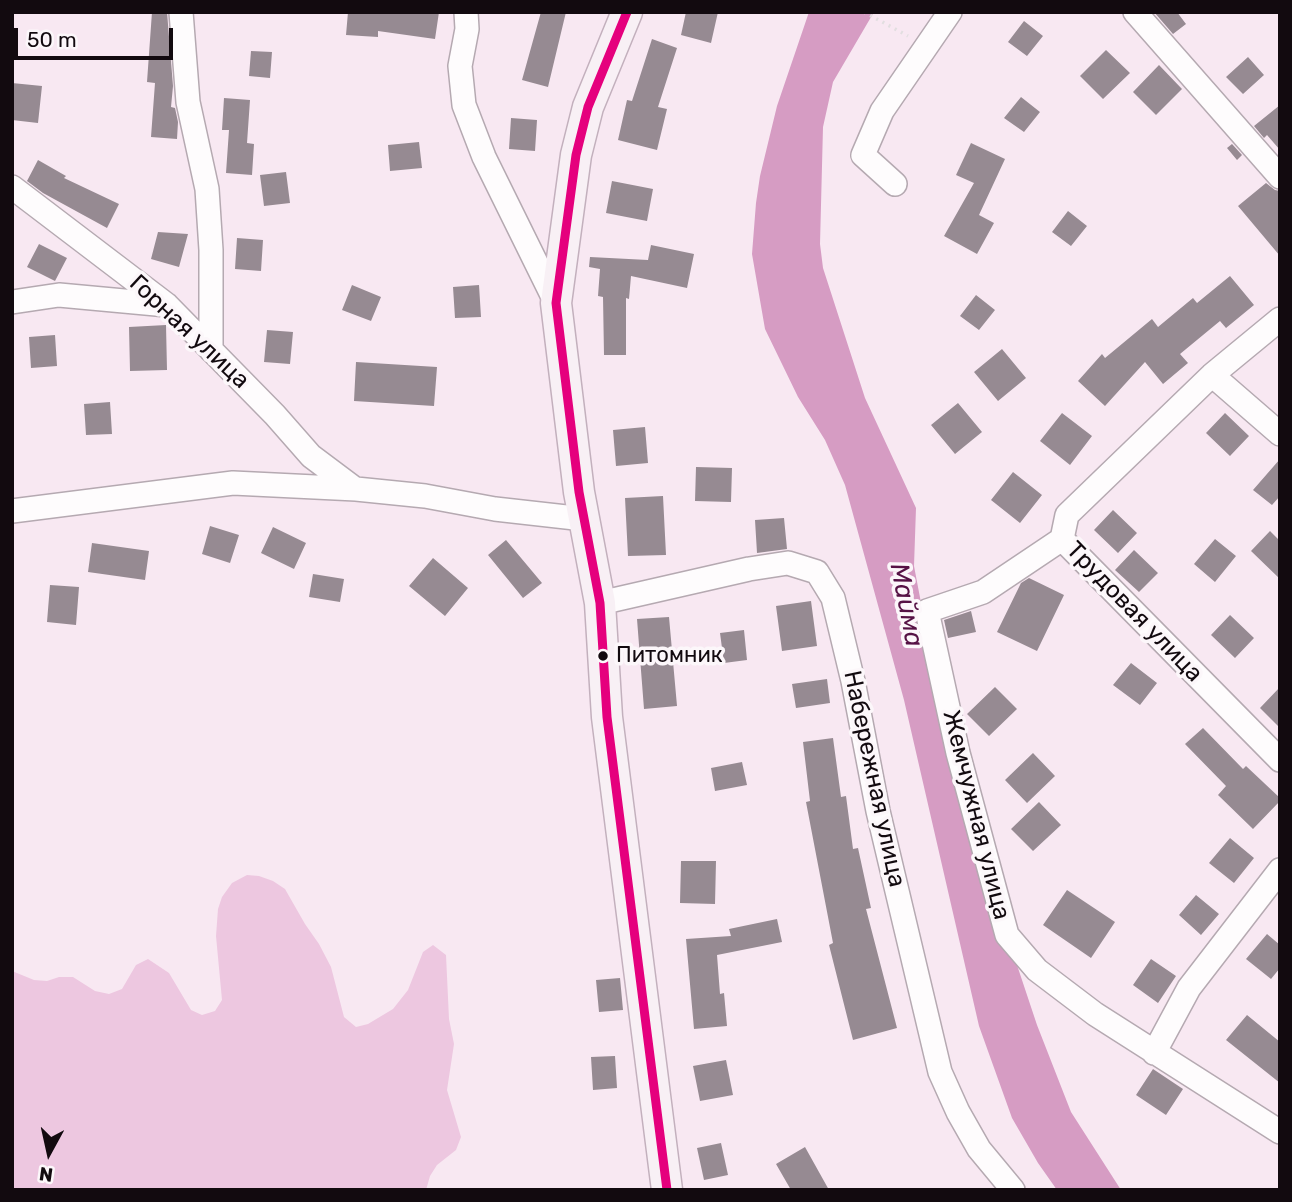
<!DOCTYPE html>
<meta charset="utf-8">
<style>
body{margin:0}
#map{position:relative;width:1292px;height:1202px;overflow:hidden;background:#f8e8f2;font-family:Rubik,sans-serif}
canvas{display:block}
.frame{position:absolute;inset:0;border:14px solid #120a0f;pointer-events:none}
.north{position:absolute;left:14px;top:1118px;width:70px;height:70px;-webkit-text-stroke:5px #fcf7fa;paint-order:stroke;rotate:188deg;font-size:19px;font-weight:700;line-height:28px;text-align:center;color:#120a0f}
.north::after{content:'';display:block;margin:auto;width:24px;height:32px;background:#120a0f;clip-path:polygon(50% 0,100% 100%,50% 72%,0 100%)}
.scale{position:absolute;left:14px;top:28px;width:159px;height:32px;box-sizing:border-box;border:4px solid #120a0f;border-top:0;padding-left:9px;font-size:21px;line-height:24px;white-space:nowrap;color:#120a0f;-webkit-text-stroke:5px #fcf7fa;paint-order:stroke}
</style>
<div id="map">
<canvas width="1292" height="1202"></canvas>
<div class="frame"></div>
<div class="north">N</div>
<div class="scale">50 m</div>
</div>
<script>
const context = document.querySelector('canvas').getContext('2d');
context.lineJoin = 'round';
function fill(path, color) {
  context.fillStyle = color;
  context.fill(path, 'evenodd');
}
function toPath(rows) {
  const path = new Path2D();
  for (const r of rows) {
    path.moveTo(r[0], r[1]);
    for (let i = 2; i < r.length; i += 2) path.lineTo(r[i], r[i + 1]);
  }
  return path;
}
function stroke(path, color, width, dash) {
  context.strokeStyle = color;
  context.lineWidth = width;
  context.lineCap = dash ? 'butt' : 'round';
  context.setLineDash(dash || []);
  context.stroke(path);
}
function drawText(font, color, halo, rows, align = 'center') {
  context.font = font + ' Rubik,sans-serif';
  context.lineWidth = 7;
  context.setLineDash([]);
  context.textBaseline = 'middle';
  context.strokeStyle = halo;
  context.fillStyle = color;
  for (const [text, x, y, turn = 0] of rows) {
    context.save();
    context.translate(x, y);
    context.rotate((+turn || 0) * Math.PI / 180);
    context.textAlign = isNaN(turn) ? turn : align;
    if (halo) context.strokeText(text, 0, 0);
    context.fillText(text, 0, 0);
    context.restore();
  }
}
fill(toPath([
 [247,875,259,876,273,881,285,889,305,924,319,944,331,967,344,1017,356,1027,368,1024,393,1009,408,990,423,952,433,945,446,955,449,1019,454,1044,447,1090,461,1137,456,1150,437,1165,430,1176,426,1190,12,1190,12,971,34,980,47,981,59,977,73,977,95,991,109,994,122,989,136,965,148,959,169,973,191,1010,202,1015,215,1011,222,1000,216,936,218,909,222,897,232,883]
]), '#edc7e0');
fill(toPath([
 [809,12,874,12,833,82,823,127,820,244,823,268,865,398,916,508,914,566,950,755,1007,935,1037,1025,1071,1112,1121,1190,1057,1190,1038,1163,1012,1118,979,1026,904,700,845,485,825,440,798,397,765,329,752,254,756,203,760,176,777,106]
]), '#d69cc3');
fill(toPath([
 [152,12,167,12,173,86,171,107,175,108,178,122,177,139,151,137,155,83,147,82],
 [348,12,439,12,435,39,378,31,378,37,346,35],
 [541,12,566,12,548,87,522,80],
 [686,12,718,12,711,43,681,35],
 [1154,12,1177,12,1186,24,1173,34],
 [1024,21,1043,36,1027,56,1008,42],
 [652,39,677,48,658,107,667,109,657,150,618,140,627,100,632,101],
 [1106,50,1130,73,1103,99,1080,76],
 [251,51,272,52,270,78,249,76],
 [1248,57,1264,75,1243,94,1226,77],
 [1159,65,1182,89,1156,115,1133,92],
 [12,83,42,86,38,123,12,120],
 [1021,97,1040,112,1024,132,1004,118],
 [224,98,250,100,247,143,254,144,252,175,226,173,229,130,222,130],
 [1280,105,1280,150,1267,135,1264,138,1254,126],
 [511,118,537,120,535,151,509,149],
 [419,142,422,168,390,171,388,145],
 [971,143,1005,159,979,215,994,223,977,254,944,236,974,183,956,175],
 [1232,144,1242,155,1237,160,1227,148],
 [38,160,66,176,64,178,119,204,107,228,43,193,27,181],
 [286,172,290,203,264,206,260,175],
 [612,181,653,189,647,221,606,213],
 [1266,183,1275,190,1280,191,1280,256,1238,206],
 [1068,211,1087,226,1071,246,1052,232],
 [158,232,188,234,179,267,151,259],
 [237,238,263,240,261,271,235,269],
 [39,244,67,258,55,281,27,267],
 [651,245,694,254,687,288,631,276,629,299,626,298,626,355,604,355,603,297,598,296,600,269,589,267,590,257,648,260],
 [1230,276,1254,305,1226,328,1220,321,1180,354,1188,363,1163,384,1145,362,1105,406,1078,381,1102,354,1105,358,1152,319,1158,327,1193,298,1197,303],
 [352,285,381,297,371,321,342,310],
 [479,285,481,317,455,318,453,287],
 [976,295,995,310,979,330,960,316],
 [166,325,167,370,130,371,129,327],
 [267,330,293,332,290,364,264,362],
 [55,335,57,366,31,368,29,337],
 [1002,349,1026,378,998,401,974,372],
 [356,362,437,367,434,406,354,401],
 [110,402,112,434,86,435,84,404],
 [958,403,982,432,955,454,931,425],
 [1062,413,1092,436,1070,465,1040,441],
 [1225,413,1249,436,1230,456,1206,433],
 [645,427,648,463,616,466,613,430],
 [1280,459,1280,496,1272,505,1253,490],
 [696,467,732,468,731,502,695,501],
 [1013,472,1042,495,1020,523,991,500],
 [663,496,666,555,628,556,625,498],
 [1113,510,1137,533,1118,553,1094,530],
 [784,518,787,549,757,553,755,520],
 [210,526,239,535,230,563,202,554],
 [273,527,306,543,294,569,261,553],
 [1270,531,1280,541,1280,579,1251,551],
 [1215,539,1236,556,1215,582,1194,564],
 [506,540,542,583,523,598,488,555],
 [92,543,149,551,145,580,88,572],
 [1134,550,1158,573,1139,592,1115,570],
 [433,558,468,588,445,616,409,586],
 [313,574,344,579,340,602,309,597],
 [1029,578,1064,595,1037,651,997,632,1021,583],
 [50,585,79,587,76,625,47,622],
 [811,601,817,646,782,651,776,606],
 [971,611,976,632,948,638,944,620],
 [1230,615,1254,638,1235,658,1211,635],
 [669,617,677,706,644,709,637,619],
 [744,630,747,660,724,663,720,633],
 [1131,663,1157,683,1140,705,1113,685],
 [827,679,830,703,796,708,792,684],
 [995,687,1017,709,989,736,967,714],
 [1280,687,1280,728,1260,708],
 [1203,728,1243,769,1246,766,1280,798,1280,801,1253,829,1218,795,1226,786,1185,744],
 [833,738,841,797,846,796,853,849,858,848,871,908,866,909,897,1028,853,1040,829,945,833,943,806,802,810,801,803,742],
 [1033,753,1055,776,1027,803,1005,780],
 [742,762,747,785,715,791,711,768],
 [1039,802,1061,825,1033,851,1011,829],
 [1230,838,1254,858,1234,883,1209,863],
 [681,861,716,861,715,904,680,903],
 [1067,890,1115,922,1091,958,1043,925],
 [1196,895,1219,914,1201,935,1179,915],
 [777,919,782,942,717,955,720,994,724,993,727,1026,694,1029,686,939,731,936,729,929],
 [1267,934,1280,945,1280,968,1271,979,1246,959],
 [1151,959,1176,976,1158,1003,1133,985],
 [620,978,623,1010,599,1012,596,980],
 [1247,1015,1280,1042,1280,1083,1226,1040],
 [615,1056,617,1088,593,1090,591,1057],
 [726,1060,733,1095,700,1101,693,1066],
 [1153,1069,1183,1089,1166,1115,1136,1095],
 [721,1143,728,1175,704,1180,697,1148],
 [805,1147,829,1190,791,1190,776,1164]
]), '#968a92');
const minor = toPath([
 [181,12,188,102,207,189,211,250,211,350],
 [466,12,467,29,460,66,464,105,484,157,556,303],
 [1135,12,1280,177],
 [895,184,863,155,882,111,950,12],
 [12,187,167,305,275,415,311,456,355,489],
 [12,302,59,295,167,305],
 [1280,319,1212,375,1067,515,1062,539,1280,760],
 [1212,375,1280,434],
 [12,511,233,483,356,489,425,496,495,509,584,519],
 [1062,539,983,592,927,611,958,753,1007,935,1037,970,1095,1014,1280,1132],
 [600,603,749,569,788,563,817,572,833,598,853,681,878,811,940,1072,958,1112,979,1149,1013,1190],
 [1154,1053,1189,988,1280,870]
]);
const major = toPath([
 [627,12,588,107,576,155,556,303,579,492,600,603,607,717,667,1190]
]);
stroke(minor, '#b5a9b1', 26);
stroke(major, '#c3b0bd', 33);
stroke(toPath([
 [864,12,908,36]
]), '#e2dee0', 3.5, [2, 5]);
stroke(minor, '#fefcfd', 23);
stroke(major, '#f8f0f5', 30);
stroke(toPath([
 [627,12,588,107,576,155,556,303,579,492,600,603,607,717,667,1190]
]), '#e5007d', 9);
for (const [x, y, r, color] of [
 [603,656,6,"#120a0f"]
]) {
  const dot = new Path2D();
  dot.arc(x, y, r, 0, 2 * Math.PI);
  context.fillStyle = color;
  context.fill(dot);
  stroke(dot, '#fcf7fa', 2.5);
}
drawText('22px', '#120a0f', '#fcf7fa', [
 ["Питомник",616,656]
], 'left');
drawText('24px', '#120a0f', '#fcf7fa', [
 ["Горная улица",189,332,43],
 ["Трудовая улица",1134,612,46],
 ["Набережная улица",874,779,78],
 ["Жемчужная улица",976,815,76]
]);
drawText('italic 26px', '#561245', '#fcf7fa', [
 ["Майма",906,605,79]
]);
</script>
